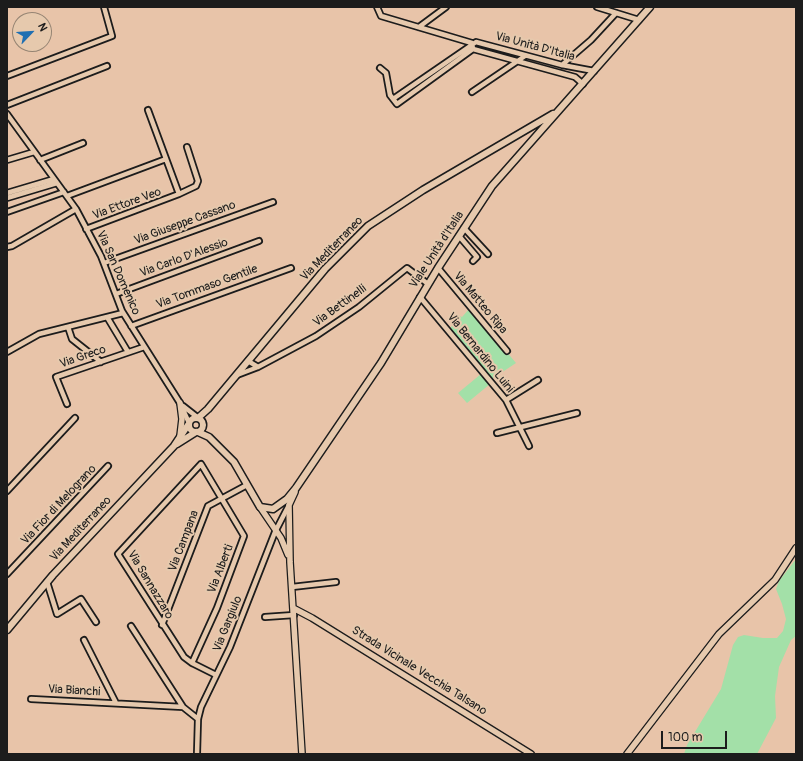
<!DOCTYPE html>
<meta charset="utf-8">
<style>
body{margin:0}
#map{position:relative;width:803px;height:761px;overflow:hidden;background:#e8c4a9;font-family:Pangolin,sans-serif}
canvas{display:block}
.frame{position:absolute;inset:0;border:8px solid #1c1c1c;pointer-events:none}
.north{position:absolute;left:12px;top:12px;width:40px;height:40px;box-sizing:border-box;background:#e6c9ad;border:1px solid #958473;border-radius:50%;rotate:65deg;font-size:11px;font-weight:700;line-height:16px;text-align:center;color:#1c1c1c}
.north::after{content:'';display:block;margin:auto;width:14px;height:18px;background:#1f6fb2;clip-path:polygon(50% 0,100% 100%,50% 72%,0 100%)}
.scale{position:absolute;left:661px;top:731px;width:66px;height:18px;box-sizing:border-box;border:2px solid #1c1c1c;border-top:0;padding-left:5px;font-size:12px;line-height:14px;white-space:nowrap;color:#1c1c1c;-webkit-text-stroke:3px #e6c9ad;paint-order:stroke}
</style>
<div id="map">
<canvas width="803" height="761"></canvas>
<div class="frame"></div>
<div class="north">N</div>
<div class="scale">100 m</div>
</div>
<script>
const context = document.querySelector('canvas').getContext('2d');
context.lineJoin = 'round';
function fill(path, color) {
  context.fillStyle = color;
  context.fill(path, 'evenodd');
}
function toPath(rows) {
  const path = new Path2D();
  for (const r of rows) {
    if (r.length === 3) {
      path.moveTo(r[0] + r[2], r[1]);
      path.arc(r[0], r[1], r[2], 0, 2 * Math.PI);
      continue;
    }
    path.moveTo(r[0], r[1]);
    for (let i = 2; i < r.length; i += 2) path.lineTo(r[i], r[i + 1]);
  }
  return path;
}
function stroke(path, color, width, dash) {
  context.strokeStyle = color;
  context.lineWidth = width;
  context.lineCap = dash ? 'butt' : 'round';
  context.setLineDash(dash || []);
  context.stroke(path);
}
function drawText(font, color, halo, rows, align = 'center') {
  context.font = font + ' Pangolin,sans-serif';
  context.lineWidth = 4;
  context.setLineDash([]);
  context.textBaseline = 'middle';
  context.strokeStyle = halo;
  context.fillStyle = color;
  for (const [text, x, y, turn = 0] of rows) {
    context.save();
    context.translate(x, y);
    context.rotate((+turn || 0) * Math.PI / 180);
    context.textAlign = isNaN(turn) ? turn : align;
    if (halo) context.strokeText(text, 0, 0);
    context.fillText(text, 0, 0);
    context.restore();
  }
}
fill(toPath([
 [470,308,516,363,492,379,450,329,458,315,462,317],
 [481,374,490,384,467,403,458,393],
 [796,559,796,636,791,640,779,667,775,696,776,718,757,754,684,754,687,745,721,689,733,645,738,637,744,635,763,638,777,638,783,631,786,619,782,604,776,589,779,581]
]), '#a3e0a8');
const minor = toPath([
 [377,7,381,16,472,43],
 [597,7,639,20],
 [419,27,446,7],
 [473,49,575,77,583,84],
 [562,65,591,40,616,13],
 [380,68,386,73,390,95,397,104,473,49,472,43],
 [7,76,112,36,104,7],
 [472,92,525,56],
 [393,99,476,42,562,65,594,71],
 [7,105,107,66],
 [7,114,76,209,101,256,122,311,180,403,189,423],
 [7,160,34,152],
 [40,160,83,143],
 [7,193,54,179],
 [179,194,196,186,198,181,187,147],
 [67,196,166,159],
 [7,198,57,183],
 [7,212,64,192],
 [464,228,488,254],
 [86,229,179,194,148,110],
 [459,236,477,257,473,261],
 [7,247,12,246,76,209],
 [104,263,273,202],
 [438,268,507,351],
 [116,294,259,241],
 [420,297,506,400,529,446],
 [107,317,128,352],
 [131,326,291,268],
 [68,327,72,339,101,362],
 [7,352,39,334,123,313],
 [248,361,258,367],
 [237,375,258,367,316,336,359,307,407,268,428,284],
 [506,400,538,380],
 [67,404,56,377,144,347],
 [183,406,197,417],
 [497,433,577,413],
 [7,491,75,418],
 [7,574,108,466],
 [47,582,57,614,81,599,96,622],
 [292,587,336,582],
 [265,617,294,615],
 [162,625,208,506,247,485],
 [131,626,183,707],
 [84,640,116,703],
 [192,663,217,608,244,536,201,464,118,554,184,657,192,663,216,675],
 [31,699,183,707,198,719],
 [197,754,198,719,201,707,230,647,275,532,289,505]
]);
const tertiary = toPath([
 [180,436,182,419,180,403],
 [295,492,289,505,290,562,302,754],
 [260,507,281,538,288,555],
 [293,608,312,618,531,754],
 [627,754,719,634,775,580,796,548]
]);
const secondary = toPath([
 [196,425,7],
 [198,418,208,409,325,269,368,226,423,190,553,114],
 [198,432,209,437,234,462,260,507,273,509,287,499,296,488,381,363,438,268,492,186,650,7],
 [177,444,196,432],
 [7,630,53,575,174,446,188,425]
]);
stroke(minor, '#1c1c1c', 8);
stroke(tertiary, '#1c1c1c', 8);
stroke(secondary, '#1c1c1c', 9);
stroke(minor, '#e6c9ad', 4.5);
stroke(tertiary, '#e6c9ad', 5.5);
stroke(secondary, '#e6c9ad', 6);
drawText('12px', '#1c1c1c', '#e6c9ad', [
 ["Via Unità D'Italia",535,47,15],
 ["Via Ettore Veo",127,204,-20],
 ["Via Giuseppe Cassano",185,223,-20],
 ["Via Mediterraneo",332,249,-46],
 ["Viale Unità d'Italia",437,250,-57],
 ["Via Carlo D'Alessio",184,258,-20],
 ["Via San Domenico",118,273,66],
 ["Via Tommaso Gentile",207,287,-20],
 ["Via Matteo Ripa",480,303,50],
 ["Via Bettinelli",340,306,-36],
 ["Via Bernardino Luini",480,353,51],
 ["Via Greco",83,357,-19],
 ["Via Fior di Melograno",59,505,-47],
 ["Via Mediterraneo",81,529,-47],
 ["Via Campana",184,541,-69],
 ["Via Alberti",221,569,-69],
 ["Via Sannazzaro",150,585,59],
 ["Via Gargiulo",228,624,-68],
 ["Strada Vicinale Vecchia Talsano",419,671,32],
 ["Via Bianchi",74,691,3]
]);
</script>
